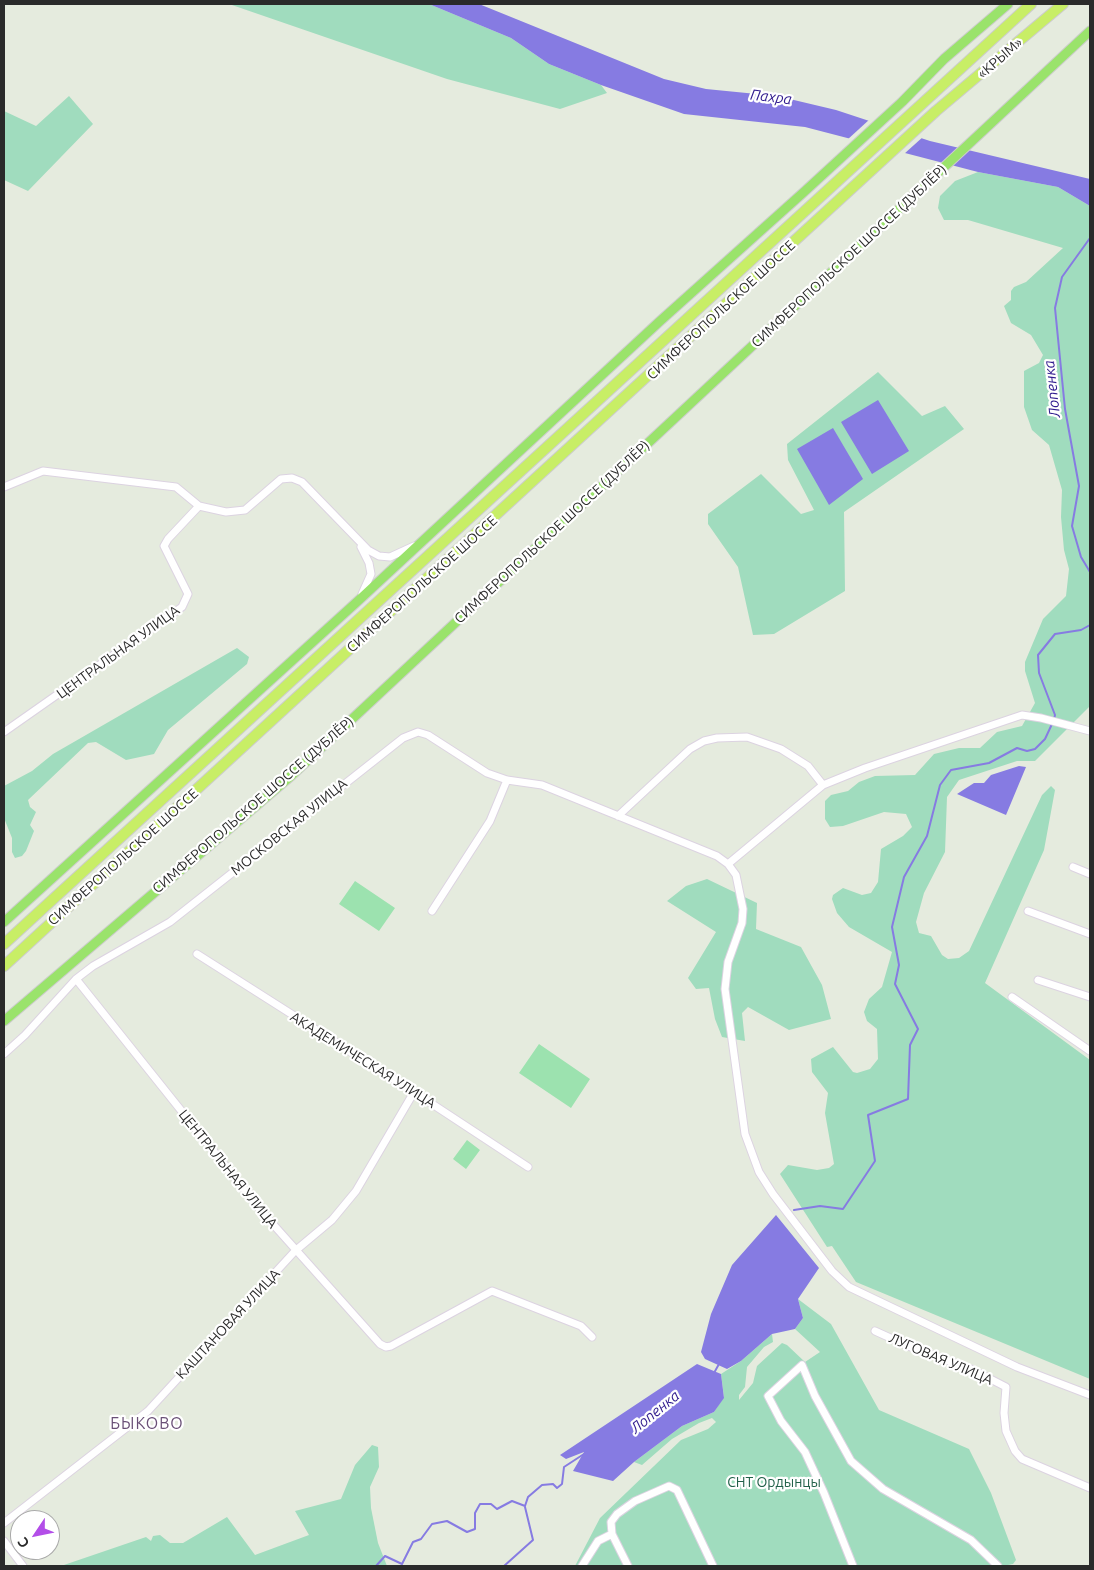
<!DOCTYPE html>
<meta charset="utf-8">
<style>
body{margin:0}
#map{position:relative;width:1094px;height:1570px;overflow:hidden;background:#e5ebde;font-family:Ubuntu,sans-serif}
canvas{display:block}
.frame{position:absolute;inset:0;border:5px solid #2a2a2a;pointer-events:none}
.north{position:absolute;left:10px;top:1510px;width:50px;height:50px;box-sizing:border-box;background:#fff;border:1px solid #aaa;border-radius:50%;rotate:236deg;font-size:14px;font-weight:700;line-height:20px;text-align:center;color:#2a2a2a}
.north::after{content:'';display:block;margin:auto;width:18px;height:22px;background:#b34ee8;clip-path:polygon(50% 0,100% 100%,50% 72%,0 100%)}
</style>
<div id="map">
<canvas width="1094" height="1570"></canvas>
<div class="frame"></div>
<div class="north">С</div>
</div>
<script>
const context = document.querySelector('canvas').getContext('2d');
context.lineJoin = 'round';
function fill(path, color) {
  context.fillStyle = color;
  context.fill(path, 'evenodd');
}
function toPath(rows) {
  const path = new Path2D();
  for (const r of rows) {
    path.moveTo(r[0], r[1]);
    for (let i = 2; i < r.length; i += 2) path.lineTo(r[i], r[i + 1]);
  }
  return path;
}
function stroke(path, color, width, dash) {
  context.strokeStyle = color;
  context.lineWidth = width;
  context.lineCap = dash ? 'butt' : 'round';
  context.setLineDash(dash || []);
  context.stroke(path);
}
function drawText(font, color, halo, rows, align = 'center') {
  context.font = font + ' Ubuntu,sans-serif';
  context.lineWidth = 4.5;
  context.setLineDash([]);
  context.textBaseline = 'middle';
  context.strokeStyle = halo;
  context.fillStyle = color;
  for (const [text, x, y, turn = 0] of rows) {
    context.save();
    context.translate(x, y);
    context.rotate((+turn || 0) * Math.PI / 180);
    context.textAlign = isNaN(turn) ? turn : align;
    if (halo) context.strokeText(text, 0, 0);
    context.fillText(text, 0, 0);
    context.restore();
  }
}
fill(toPath([
 [229,4,429,4,511,38,549,64,601,85,607,93,560,109,447,79],
 [69,96,93,124,28,191,4,180,4,111,36,126],
 [978,172,1058,187,1090,206,1090,706,1035,761,1017,761,959,780,947,797,945,852,924,893,916,922,919,933,931,936,942,955,948,959,959,958,969,951,1042,795,1051,786,1055,790,1044,850,985,983,1090,1060,1090,1379,856,1282,832,1246,827,1247,780,1174,788,1165,817,1170,829,1168,834,1164,825,1113,828,1093,812,1072,811,1059,833,1047,853,1072,857,1073,870,1069,878,1059,877,1029,867,1021,864,1012,869,999,882,987,892,952,849,927,837,913,832,899,833,895,843,888,862,895,871,893,878,882,881,849,903,836,912,827,906,814,884,812,843,826,830,827,825,819,825,801,831,795,848,791,859,782,875,776,915,775,934,754,959,748,980,748,997,732,1022,726,1035,703,1025,671,1025,662,1043,619,1066,596,1069,569,1064,550,1061,517,1062,490,1049,445,1032,430,1024,407,1024,371,1039,363,1043,355,1031,335,1011,323,1004,306,1011,300,1011,291,1014,287,1026,282,1063,248,968,220,944,220,938,208,940,196,955,181],
 [878,372,922,416,945,406,964,429,844,512,845,591,774,634,753,635,738,567,708,524,708,514,761,474,801,514,814,510,788,460,787,444],
 [237,648,249,657,247,664,168,730,154,754,126,760,96,742,88,743,28,800,30,807,36,812,30,825,34,831,26,851,22,856,15,858,12,852,12,838,4,818,4,786,32,771,53,754],
 [707,879,757,903,756,929,801,947,822,985,831,1019,789,1030,748,1007,742,1013,745,1041,722,1037,715,1019,709,988,696,989,688,978,716,932,667,901,686,886],
 [798,1299,831,1324,879,1410,969,1449,991,1493,1016,1560,1013,1564,1003,1566,575,1566,600,1518,681,1440,708,1429,716,1422,712,1418,699,1423,672,1439,642,1465,634,1462,682,1426,714,1412,724,1397,721,1374,741,1361,772,1334,773,1342,764,1347,747,1367,745,1387,739,1395,739,1400,753,1383,757,1366,782,1343,787,1345,805,1362,820,1352,795,1329,803,1318],
 [372,1445,378,1447,379,1467,370,1487,371,1508,378,1543,387,1566,61,1566,146,1537,151,1541,153,1536,160,1535,170,1543,183,1543,227,1517,255,1555,309,1535,295,1511,341,1499,355,1465]
]), '#a0dcbe');
fill(toPath([
 [355,881,395,908,379,931,339,904],
 [539,1044,590,1079,571,1108,519,1073],
 [467,1140,480,1150,466,1169,453,1159]
]), '#9ce2af');
fill(toPath([
 [429,4,479,4,664,79,706,89,777,96,836,110,930,141,1090,179,1090,206,1058,187,978,172,805,127,684,114,601,85,549,64,511,38],
 [878,400,909,451,872,474,841,422],
 [833,428,863,479,829,505,797,449],
 [1019,766,1026,767,1006,815,957,794,974,783,984,783,991,775],
 [776,1215,819,1268,798,1299,803,1318,795,1329,772,1334,741,1361,727,1369,705,1359,701,1352,711,1314,732,1265],
 [697,1364,721,1374,724,1398,714,1412,682,1426,634,1462,613,1481,573,1471,584,1452,566,1459,560,1455]
]), '#867be2');
fill(toPath([
 [870,119,924,136,904,154,847,140]
]), '#e5ebde');
stroke(toPath([
 [1090,238,1062,277,1055,308,1065,409,1079,486,1072,526,1081,557,1090,572],
 [1054,719,1055,715,1039,673,1038,655,1055,634,1081,630,1090,625],
 [794,1210,820,1206,843,1209,875,1161,868,1115,908,1099,910,1045,918,1029,895,984,899,965,892,927,904,877,927,836,940,785,951,770,989,763,1017,748,1027,751,1035,749,1045,739,1052,724],
 [714,1373,719,1364],
 [376,1566,385,1556,402,1564,413,1542,421,1539,432,1524,447,1521,467,1532,475,1529,475,1513,480,1504,491,1504,497,1509,512,1501,525,1506,528,1497,542,1485,553,1484,557,1488,562,1484,564,1467,587,1452],
 [504,1566,533,1540,525,1507]
]), '#867be2', 2);
const minor = toPath([
 [4,487,43,471,176,487,199,506,226,512,245,510,281,479,292,478,302,482,368,550,379,556,390,557,414,546],
 [361,547,369,563,371,574,362,594],
 [4,732,182,607,188,594,164,546,168,539,199,506],
 [618,816,690,749,704,741,717,738,747,737,781,749,808,766,823,785],
 [728,864,823,785,865,768,1022,715,1041,718,1090,731],
 [1073,867,1090,874],
 [432,911,490,821,507,780],
 [1028,911,1090,934],
 [197,954,414,1092,528,1167],
 [76,979,263,1213,380,1344,386,1347,391,1346,492,1291,581,1326,592,1337],
 [1038,980,1090,997],
 [1012,997,1090,1051],
 [4,1054,25,1035,76,979,93,966,170,922,403,738,418,732,428,735,487,773,507,780,542,785,717,856,728,864,736,875,743,909,742,923,728,962,725,989,745,1134,759,1172,773,1194,832,1271,849,1287,1017,1367,1090,1395],
 [875,1331,908,1346,971,1369,1006,1387,1004,1413,1006,1431,1015,1451,1022,1459,1090,1488],
 [4,1523,148,1411,295,1251,332,1220,356,1191,414,1092],
 [612,1534,628,1566],
 [4,1541,23,1566],
 [582,1566,598,1541,612,1534,611,1522,617,1514,635,1501,669,1486,677,1490,713,1566],
 [853,1566,824,1493,805,1452,781,1421,768,1396,802,1365,815,1396,851,1461,883,1489,971,1540,998,1566]
]);
const major = toPath([
 [4,922,359,600,659,322,805,191,902,102,944,59,1008,4],
 [4,1021,292,775,1090,31]
]);
const highway = toPath([
 [4,944,1031,4],
 [4,966,936,111,1063,4]
]);
stroke(minor, '#dcd3e1', 9);
stroke(major, '#ccc', 11);
stroke(highway, '#ccc', 12);
stroke(minor, '#fff', 7);
stroke(major, '#9ae36b', 9);
stroke(highway, '#c8ee66', 10);
drawText('14px', '#2a2a2a', '#fff', [
 ["«КРЫМ»",1000,58,-41],
 ["СИМФЕРОПОЛЬСКОЕ ШОССЕ (ДУБЛЁР)",849,256,-43],
 ["СИМФЕРОПОЛЬСКОЕ ШОССЕ",721,310,-43],
 ["СИМФЕРОПОЛЬСКОЕ ШОССЕ (ДУБЛЁР)",552,532,-43],
 ["СИМФЕРОПОЛЬСКОЕ ШОССЕ",422,584,-42],
 ["ЦЕНТРАЛЬНАЯ УЛИЦА",118,652,-36],
 ["СИМФЕРОПОЛЬСКОЕ ШОССЕ (ДУБЛЁР)",253,805,-41],
 ["МОСКОВСКАЯ УЛИЦА",289,827,-39],
 ["СИМФЕРОПОЛЬСКОЕ ШОССЕ",123,857,-42],
 ["АКАДЕМИЧЕСКАЯ УЛИЦА",363,1060,32],
 ["ЦЕНТРАЛЬНАЯ УЛИЦА",228,1169,51],
 ["КАШТАНОВАЯ УЛИЦА",228,1324,-47],
 ["ЛУГОВАЯ УЛИЦА",941,1359,23]
]);
drawText('14px', '#216049', '#fff', [
 ["СНТ Ордынцы",774,1482]
]);
drawText('italic 15px', '#301b8e', '#fff', [
 ["Пахра",771,97,7],
 ["Лопенка",1052,389,-96],
 ["Лопенка",655,1412,-39]
]);
context.letterSpacing = '1px';
drawText('16px', '#694f76', '#fff', [
 ["БЫКОВО",147,1424]
]);
context.letterSpacing = '0px';
</script>
